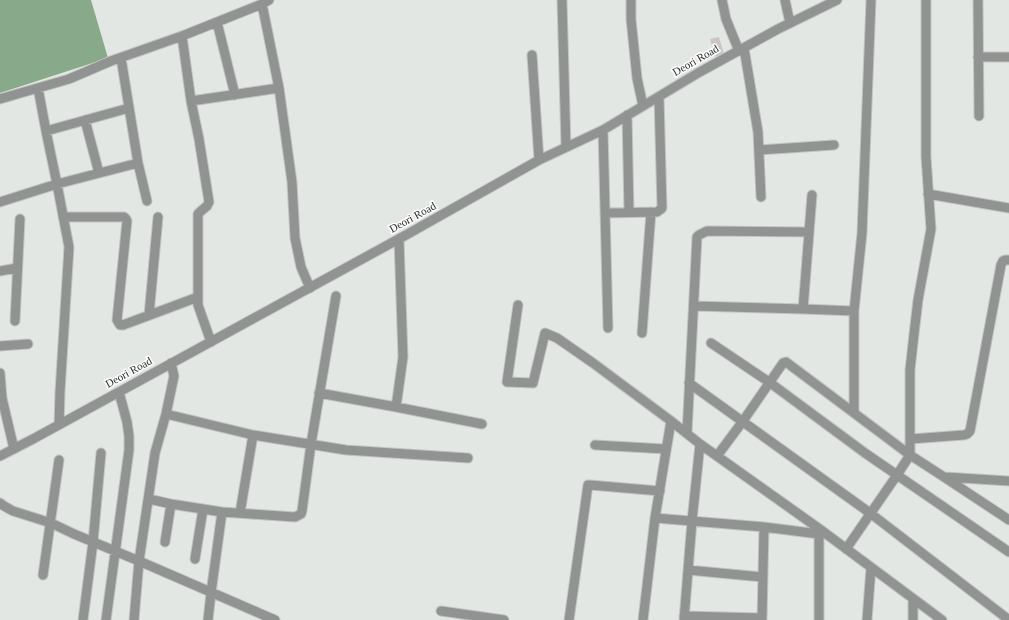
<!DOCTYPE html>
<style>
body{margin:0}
canvas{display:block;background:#e2e7e3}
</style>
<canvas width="1009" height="620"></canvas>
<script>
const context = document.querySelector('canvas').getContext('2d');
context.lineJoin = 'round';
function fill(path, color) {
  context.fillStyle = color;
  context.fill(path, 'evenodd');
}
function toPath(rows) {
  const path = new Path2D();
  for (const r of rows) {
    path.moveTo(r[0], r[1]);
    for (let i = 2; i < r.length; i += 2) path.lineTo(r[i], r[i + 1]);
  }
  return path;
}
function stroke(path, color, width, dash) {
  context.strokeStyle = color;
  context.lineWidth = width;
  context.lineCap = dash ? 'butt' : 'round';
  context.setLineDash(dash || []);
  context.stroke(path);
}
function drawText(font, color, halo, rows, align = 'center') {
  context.font = font + ' "Times New Roman",serif';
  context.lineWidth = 3;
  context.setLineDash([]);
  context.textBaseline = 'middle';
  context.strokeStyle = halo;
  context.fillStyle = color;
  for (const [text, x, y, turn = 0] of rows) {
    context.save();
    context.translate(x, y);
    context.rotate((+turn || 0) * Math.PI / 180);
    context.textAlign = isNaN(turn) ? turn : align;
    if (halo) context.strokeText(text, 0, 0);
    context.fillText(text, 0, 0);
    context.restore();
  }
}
fill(toPath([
 [0,0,91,0,108,58,0,93]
]), '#88a98a');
fill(toPath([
 [719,37,724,54,715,57,710,39]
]), '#ccc5c6');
const minor = toPath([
 [562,0,566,147],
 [631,0,631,19,637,78,643,106],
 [722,0,726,19,739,51],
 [785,0,790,23],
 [978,0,979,116],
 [262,4,279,88,292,182,295,238,301,267,310,288],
 [217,22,235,95],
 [182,36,191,101,199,139,209,202,207,206,201,211,198,214,198,305,211,342],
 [744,48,758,132,761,197],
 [532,55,539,160],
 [978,57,1009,57],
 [121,58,138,163,147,201],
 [38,88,46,131,57,184,69,247,60,392,59,425],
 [0,99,69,79,111,61,182,36,262,4,269,0],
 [191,101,279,88],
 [627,115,629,212],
 [85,120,99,173],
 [603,130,608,328],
 [46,131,129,108],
 [759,150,834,145],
 [928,194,1009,208],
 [0,202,57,184,138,163],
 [605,213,657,212,661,209,662,208,659,97],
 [63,217,124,217,126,219,127,221,117,320,120,325,123,325,198,297],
 [0,271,17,268],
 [518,305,507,382,533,383,545,333,557,338,593,363,671,421,700,444,821,530,942,620],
 [694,306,803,309,854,311],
 [803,309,812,195],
 [149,315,158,217],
 [15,321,20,219],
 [642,333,651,212],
 [711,343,769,382,865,453,1009,552],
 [0,346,28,344],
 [0,373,2,398,14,449],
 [689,383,870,513,1009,620],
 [319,393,396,407,482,424],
 [396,407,403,357,399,240],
 [854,413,854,311,862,233,871,0],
 [166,414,253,435,346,450,468,458],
 [687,433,697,237,699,235,707,231,809,232],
 [910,439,964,435,967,434,970,431,1001,265,1003,261,1005,260,1009,260],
 [595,445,666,449],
 [0,456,33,439,406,235,539,160,603,130,698,73,778,29,837,0],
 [717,456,743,421,783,363,786,362,910,455,944,477,1009,520],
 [945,477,1009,481],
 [149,499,171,504,222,512,295,517,301,514,302,511,311,444,336,296],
 [0,503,4,506,13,511,51,523,74,534,139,561,275,620],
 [240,513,253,435],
 [655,518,764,527,819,534],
 [165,542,171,504],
 [846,549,897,475,910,455,910,370,914,334,918,300,931,229,926,157,926,0],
 [195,559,203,509],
 [688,570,762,577],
 [43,575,59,460],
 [913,599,913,620],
 [441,611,504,620],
 [684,616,762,618],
 [83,620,93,542,101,453],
 [106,620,129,450,129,436,127,422,119,392],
 [134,620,139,561,155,453,166,414,174,376,171,363],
 [208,620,211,593,222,512],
 [569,620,588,485,590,485,660,491],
 [643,620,655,518,671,421],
 [684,620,692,521,700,444],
 [762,620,764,527],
 [819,620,819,534,821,530],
 [867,620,871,568]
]);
stroke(minor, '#c0c4c1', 11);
stroke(minor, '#919392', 9);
drawText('11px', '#252725', '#fff', [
 ["Deori Road",696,61,-30],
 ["Deori Road",413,218,-29],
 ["Deori Road",129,373,-29]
]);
</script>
